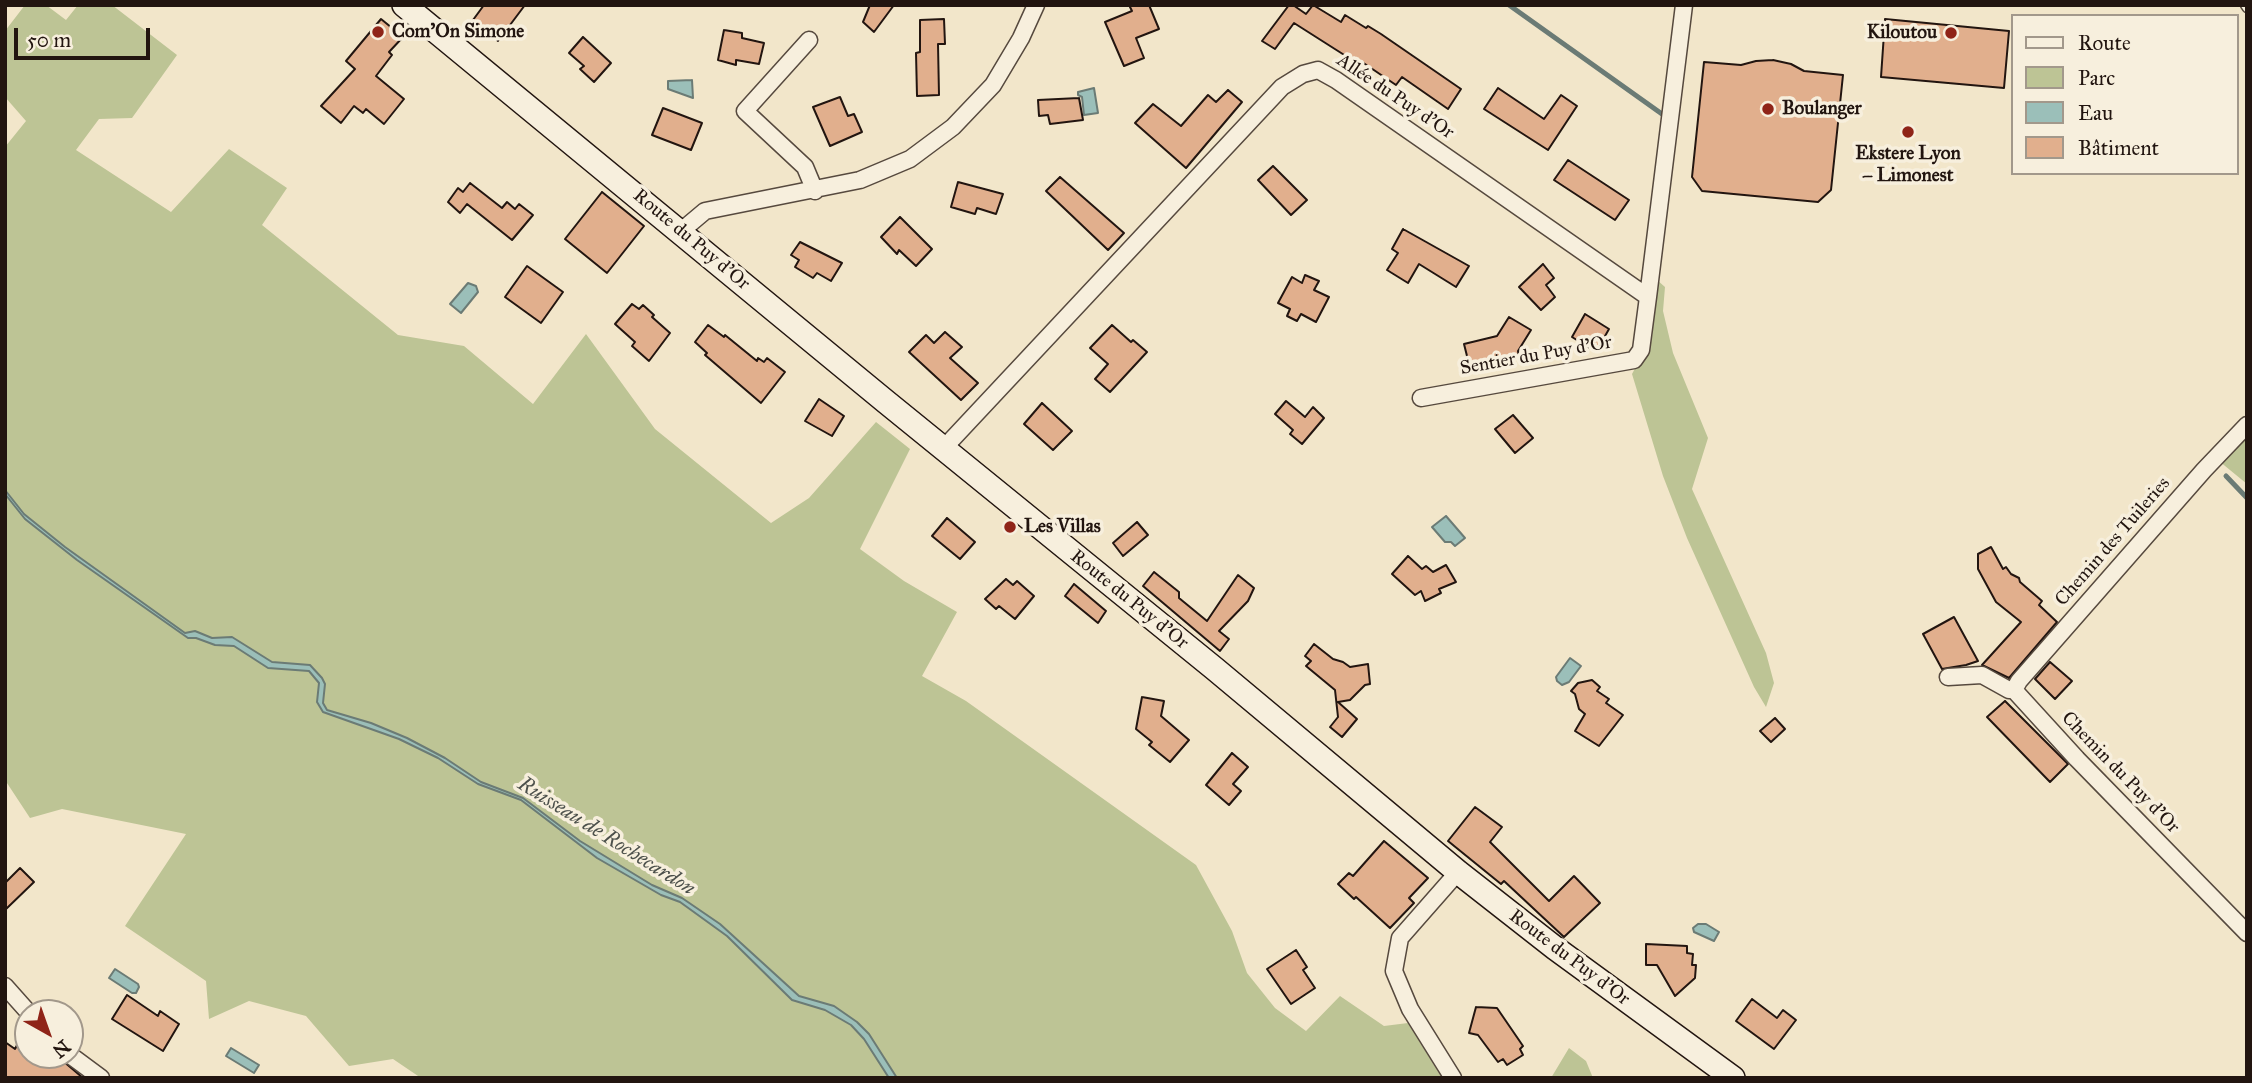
<!DOCTYPE html>
<meta charset="utf-8">
<style>
body{margin:0}
#map{position:relative;width:2252px;height:1083px;overflow:hidden;background:#f2e6ca;font-family:"IM FELL Great Primer",serif}
canvas{display:block}
.frame{position:absolute;inset:0;border:7px solid #221510;pointer-events:none}
.legend{position:absolute;left:2011px;top:14px;width:228px;height:161px;box-sizing:border-box;background:#f7efdd;border:2px solid #a2988b;margin:0;padding:9px 12px;list-style:none;font-size:21px;color:#221510}
.legend li{display:flex;align-items:center;gap:14px;height:35px}
.legend b{width:35px;border:2px solid #a2988b}
.north{position:absolute;left:14px;top:999px;width:70px;height:70px;box-sizing:border-box;background:#f7efdd;border:2px solid #a2988b;border-radius:50%;rotate:140deg;font-size:19px;font-weight:700;line-height:28px;text-align:center;color:#221510}
.north::after{content:'';display:block;margin:auto;width:24px;height:32px;background:#8f2418;clip-path:polygon(50% 0,100% 100%,50% 72%,0 100%)}
.scale{position:absolute;left:14px;top:28px;width:136px;height:32px;box-sizing:border-box;border:4px solid #221510;border-top:0;padding-left:9px;font-size:21px;line-height:24px;white-space:nowrap;color:#221510;-webkit-text-stroke:5px #f7efdd;paint-order:stroke}
</style>
<div id="map">
<canvas width="2252" height="1083"></canvas>
<div class="frame"></div>
<ul class="legend">
<li><b style="height:9px;background:#f7efdd"></b>Route</li>
<li><b style="height:19px;background:#bdc495"></b>Parc</li>
<li><b style="height:19px;background:#9bbfb9"></b>Eau</li>
<li><b style="height:19px;background:#e1af8d"></b>Bâtiment</li>
</ul>
<div class="north">N</div>
<div class="scale">50 m</div>
</div>
<script>
const context = document.querySelector('canvas').getContext('2d');
context.lineJoin = 'round';
function fill(path, color) {
  context.fillStyle = color;
  context.fill(path, 'evenodd');
}
function toPath(rows) {
  const path = new Path2D();
  for (const r of rows) {
    path.moveTo(r[0], r[1]);
    for (let i = 2; i < r.length; i += 2) path.lineTo(r[i], r[i + 1]);
  }
  return path;
}
function stroke(path, color, width, dash) {
  context.strokeStyle = color;
  context.lineWidth = width;
  context.lineCap = dash ? 'butt' : 'round';
  context.setLineDash(dash || []);
  context.stroke(path);
}
function drawText(font, color, halo, rows, align = 'center') {
  context.font = font + ' "IM FELL Great Primer",serif';
  context.lineWidth = 7;
  context.setLineDash([]);
  context.textBaseline = 'middle';
  context.strokeStyle = halo;
  context.fillStyle = color;
  for (const [text, x, y, turn = 0] of rows) {
    context.save();
    context.translate(x, y);
    context.rotate((+turn || 0) * Math.PI / 180);
    context.textAlign = isNaN(turn) ? turn : align;
    if (halo) context.strokeText(text, 0, 0);
    context.fillText(text, 0, 0);
    context.restore();
  }
}
fill(toPath([
 [25,5,46,5,66,20,78,5,112,5,177,55,132,118,99,119,76,150,171,212,229,149,287,188,262,225,398,335,464,346,533,404,586,334,655,429,771,523,809,498,876,422,910,449,860,549,904,581,957,612,922,676,966,701,1196,865,1232,931,1247,973,1275,1008,1306,1031,1340,996,1384,1026,1408,1023,1442,1078,421,1078,393,1059,349,1066,306,1016,249,1001,209,1019,206,981,125,926,186,834,62,809,30,818,5,780,5,147,26,121,5,97,5,31],
 [1657,280,1665,287,1663,311,1673,353,1708,438,1692,489,1766,653,1774,683,1766,707,1754,687,1687,538,1663,476,1632,374,1652,337],
 [2247,431,2247,484,2219,461],
 [1569,1048,1586,1061,1593,1078,1551,1078]
]), '#bdc495');
const water = toPath([
 [692,80,693,98,668,89,668,81,692,80],
 [1094,88,1098,113,1084,115,1082,97,1078,95,1078,92,1094,88],
 [468,283,476,286,478,292,461,313,450,304,468,283],
 [5,490,24,514,65,547,185,633,195,631,212,638,232,637,272,662,310,665,322,678,325,684,323,703,327,710,371,723,407,738,445,758,481,782,523,798,580,841,652,885,682,898,720,924,799,996,834,1006,857,1022,869,1034,897,1078,889,1078,864,1039,851,1025,825,1010,792,1000,727,936,680,902,661,895,597,858,521,800,478,784,438,758,399,739,323,712,317,702,319,683,309,671,268,668,234,646,215,645,196,638,188,638,77,560,25,519,5,494,5,490],
 [1446,516,1465,538,1455,546,1451,542,1445,542,1432,527,1446,516],
 [1570,658,1581,666,1569,682,1562,685,1557,681,1556,677,1570,658],
 [1698,924,1706,924,1719,932,1714,941,1694,932,1693,928,1698,924],
 [115,969,138,984,139,987,136,993,132,993,109,978,115,969],
 [231,1048,259,1065,254,1073,226,1056,231,1048]
]);
fill(water, '#9bbfb9');
stroke(water, '#6b7b75', 2);
stroke(toPath([
 [1509,5,1662,114],
 [2226,476,2247,498]
]), '#6b7b75', 5);
const building = toPath([
 [484,5,525,5,498,41,473,20,484,5],
 [870,5,894,5,874,32,863,22,870,5],
 [1129,5,1149,5,1159,29,1136,38,1144,58,1124,66,1105,22,1132,11,1129,5],
 [1289,5,1293,5,1306,14,1313,5,1341,22,1345,15,1366,28,1368,26,1381,34,1461,89,1448,109,1402,77,1396,85,1362,62,1360,65,1294,23,1275,49,1262,41,1289,5],
 [381,19,403,37,389,52,392,55,376,76,404,99,384,124,366,109,363,113,354,106,341,123,321,106,355,69,346,61,381,19],
 [944,19,945,44,938,44,939,95,917,96,916,53,920,52,920,20,944,19],
 [1885,19,2009,31,2004,88,1881,77,1885,19],
 [724,30,742,33,742,38,764,43,759,64,736,60,736,65,718,60,724,30],
 [583,37,611,63,594,82,580,69,584,66,569,53,583,37],
 [1773,60,1791,64,1804,71,1843,75,1831,190,1818,202,1702,191,1692,177,1704,62,1741,65,1756,61,1773,60],
 [1498,88,1544,119,1561,95,1577,106,1548,150,1484,109,1498,88],
 [1228,90,1242,102,1186,168,1135,123,1153,104,1181,126,1208,95,1216,102,1228,90],
 [840,97,848,116,854,114,862,132,830,146,813,107,840,97],
 [1079,98,1083,120,1050,124,1048,115,1039,116,1038,100,1079,98],
 [663,108,702,123,691,150,652,135,663,108],
 [1568,160,1629,200,1615,220,1554,180,1568,160],
 [1273,166,1307,200,1291,215,1258,180,1273,166],
 [1060,177,1124,233,1108,250,1046,191,1060,177],
 [958,182,1003,194,996,214,977,208,975,214,951,207,958,182],
 [470,183,502,208,507,202,515,209,519,204,533,215,512,240,467,204,460,213,448,202,458,188,463,192,470,183],
 [602,192,644,226,607,273,565,239,602,192],
 [900,217,932,249,916,266,899,250,897,254,881,237,900,217],
 [1403,229,1469,266,1456,287,1419,264,1408,283,1387,270,1398,253,1392,249,1403,229],
 [800,242,842,263,831,281,817,273,813,278,795,267,799,260,791,255,800,242],
 [1543,264,1554,278,1546,285,1555,297,1541,310,1519,287,1543,264],
 [527,266,563,292,541,323,505,297,527,266],
 [1305,275,1319,281,1314,290,1329,297,1316,322,1301,314,1297,321,1287,316,1290,309,1278,303,1292,277,1302,283,1305,275],
 [632,304,639,309,643,305,654,315,652,317,670,333,649,361,632,346,635,342,615,324,632,304],
 [1585,314,1609,329,1596,352,1572,337,1585,314],
 [1509,317,1531,330,1518,351,1519,358,1470,368,1464,344,1497,336,1509,317],
 [708,325,724,337,725,335,757,361,758,358,764,362,767,358,785,372,761,403,705,355,707,353,695,342,708,325],
 [1112,325,1131,342,1133,340,1147,352,1110,392,1095,379,1108,364,1090,348,1112,325],
 [945,332,962,347,950,358,978,383,961,400,909,352,926,335,934,343,945,332],
 [819,399,844,416,832,436,805,421,819,399],
 [1286,401,1305,417,1313,407,1324,418,1302,444,1290,434,1293,430,1275,414,1286,401],
 [1042,403,1072,431,1053,450,1024,424,1042,403],
 [1513,415,1533,438,1515,453,1495,429,1513,415],
 [947,518,975,542,960,559,932,536,947,518],
 [1137,522,1148,535,1123,556,1113,543,1137,522],
 [1991,547,2003,569,2006,567,2011,574,2019,578,2020,582,2042,601,2039,605,2057,622,2009,678,1982,665,2021,622,1996,602,1978,569,1978,554,1991,547],
 [1408,556,1422,569,1426,566,1433,572,1446,565,1456,582,1439,589,1441,593,1425,601,1421,591,1415,595,1392,574,1408,556],
 [1154,572,1179,592,1179,598,1207,621,1238,575,1254,588,1248,601,1219,631,1229,639,1220,651,1143,586,1154,572],
 [1006,579,1013,585,1017,581,1034,596,1015,619,999,606,996,609,985,599,1006,579],
 [1074,584,1106,611,1098,623,1065,596,1074,584],
 [1954,617,1978,661,1966,665,1942,669,1923,634,1954,617],
 [1314,644,1333,659,1343,662,1350,667,1368,664,1370,684,1365,685,1350,700,1338,702,1357,719,1342,737,1330,727,1338,717,1335,690,1306,666,1311,661,1305,656,1314,644],
 [2050,662,2072,681,2055,699,2035,679,2050,662],
 [1592,680,1600,687,1597,691,1609,699,1606,703,1623,715,1599,746,1575,731,1585,714,1579,709,1575,694,1571,691,1578,683,1592,680],
 [1142,697,1164,701,1161,716,1189,740,1170,762,1149,745,1152,742,1136,729,1142,697],
 [2005,701,2068,764,2050,782,1987,717,2005,701],
 [1775,718,1785,729,1771,742,1760,731,1775,718],
 [1232,753,1248,767,1233,784,1241,791,1229,805,1206,785,1232,753],
 [1475,807,1502,827,1490,842,1549,901,1574,876,1600,903,1564,937,1504,881,1501,884,1448,841,1475,807],
 [1384,841,1428,878,1409,898,1414,903,1390,928,1356,897,1354,899,1338,884,1349,873,1353,876,1384,841],
 [20,868,34,882,5,910,5,883,20,868],
 [1646,944,1687,946,1687,953,1693,954,1692,965,1696,965,1695,978,1675,996,1657,965,1646,965,1646,944],
 [1296,950,1307,967,1303,970,1315,988,1291,1004,1267,969,1296,950],
 [127,995,158,1016,160,1011,179,1024,163,1051,112,1019,127,995],
 [1752,999,1777,1018,1783,1010,1796,1020,1774,1049,1736,1021,1752,999],
 [1476,1007,1497,1008,1523,1046,1520,1049,1523,1055,1507,1065,1503,1059,1498,1062,1478,1035,1469,1033,1476,1007],
 [28,1024,28,1055,56,1055,83,1078,5,1078,5,1042,15,1049,28,1024]
]);
fill(building, '#e1af8d');
stroke(building, '#221510', 2);
const lane = toPath([
 [2245,5,2247,8]
]);
const street = toPath([
 [809,40,745,111,805,167,815,191],
 [680,232,705,211,860,180,910,159,953,127,993,85,1021,38,1036,5],
 [1421,398,1634,360,1641,350,1648,297],
 [943,449,1282,87,1303,74,1318,70,1336,80,1648,297,1684,5],
 [1948,677,1982,675,2009,690,2014,690,2077,759,2247,933],
 [2014,690,2019,681,2204,470,2247,425],
 [5,986,29,1013],
 [70,1055,101,1078],
 [1453,1078,1410,1009,1394,971,1400,938,1458,872]
]);
const secondary = toPath([
 [404,5,885,401,1215,669,1458,872,1555,948,1733,1078]
]);
stroke(lane, '#56493e', 11);
stroke(street, '#56493e', 19);
stroke(secondary, '#221510', 26);
stroke(lane, '#f7efdd', 8);
stroke(street, '#f7efdd', 16);
stroke(secondary, '#f7efdd', 23);
for (const [x, y, r, color] of [
 [378,32,7,"#8f2418"],
 [1951,33,7,"#8f2418"],
 [1768,109,7,"#8f2418"],
 [1908,132,7,"#8f2418"],
 [1010,527,7,"#8f2418"]
]) {
  const dot = new Path2D();
  dot.arc(x, y, r, 0, 2 * Math.PI);
  context.fillStyle = color;
  context.fill(dot);
  stroke(dot, '#f7efdd', 2.5);
}
drawText('bold 19px', '#221510', '#f7efdd', [
 ["Com'On Simone",392,32],
 ["Kiloutou",1937,33,"right"],
 ["Boulanger",1782,109],
 ["Ekstere Lyon",1908,154,"center"],
 ["– Limonest",1908,176,"center"],
 ["Les Villas",1024,527]
], 'left');
drawText('19px', '#221510', '#f7efdd', [
 ["Allée du Puy d'Or",1395,97,34],
 ["Route du Puy d'Or",691,240,40],
 ["Sentier du Puy d'Or",1536,356,-10],
 ["Chemin des Tuileries",2113,542,-49],
 ["Route du Puy d'Or",1129,600,39],
 ["Chemin du Puy d'Or",2120,773,46],
 ["Route du Puy d'Or",1569,958,37]
]);
drawText('italic 21px', '#4c504b', '#f7efdd', [
 ["Ruisseau de Rochecardon",606,837,32]
]);
</script>
